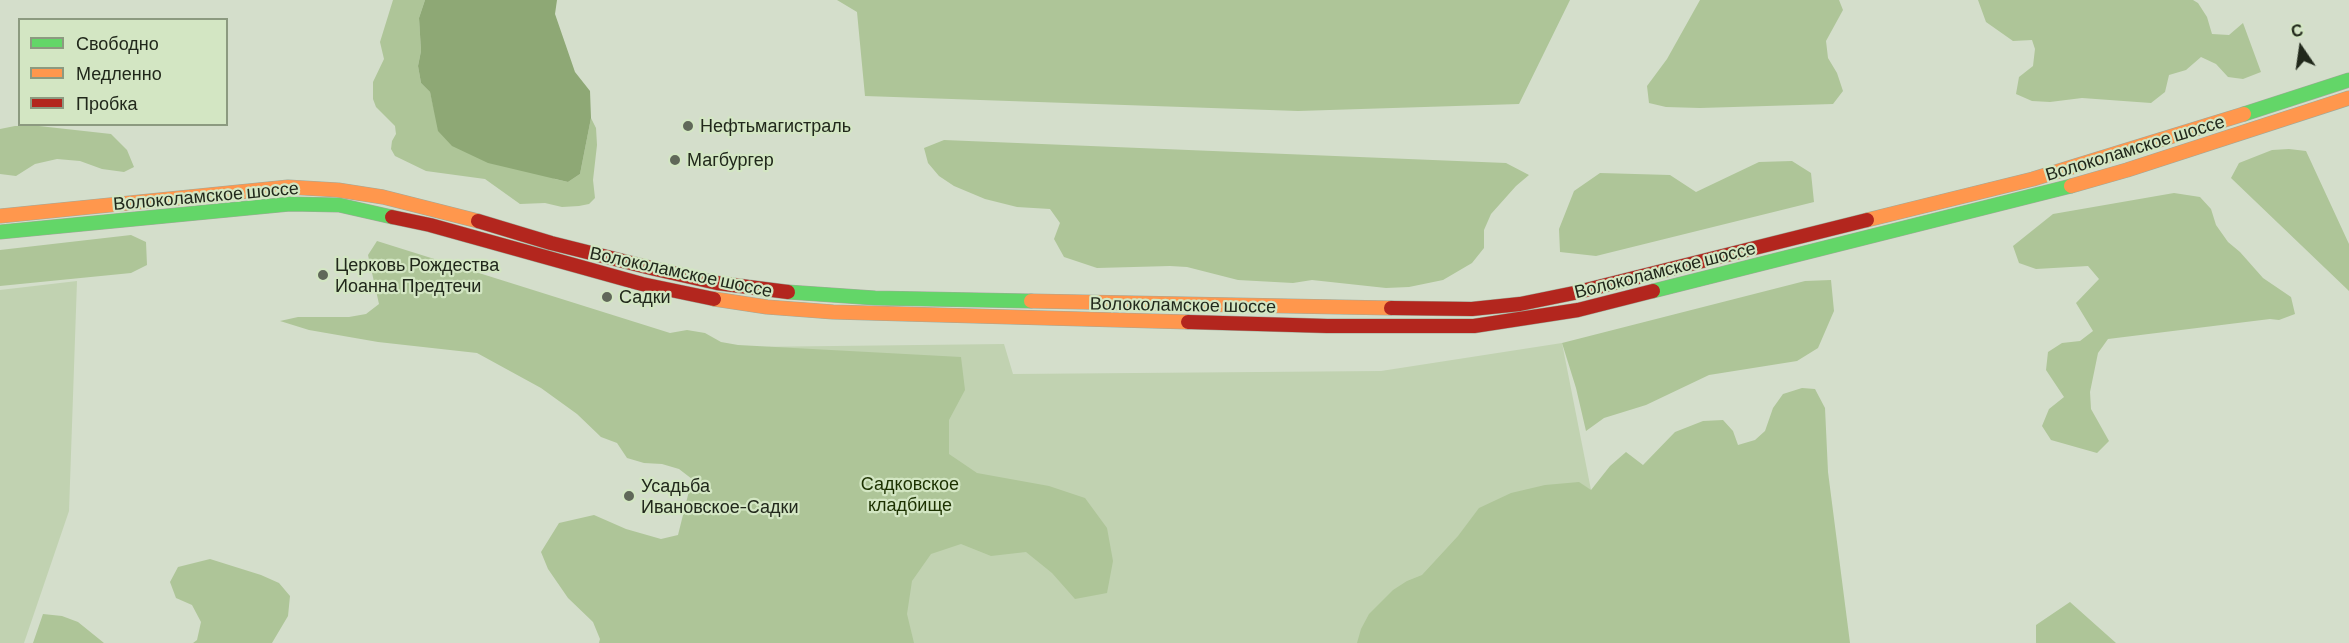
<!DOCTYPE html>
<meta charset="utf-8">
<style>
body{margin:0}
#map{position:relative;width:2349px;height:643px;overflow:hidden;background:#d4decb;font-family:Barlow,sans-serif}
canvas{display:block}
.legend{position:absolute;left:18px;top:18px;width:210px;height:108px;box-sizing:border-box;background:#d3e6c3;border:2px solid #8c9a80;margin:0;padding:8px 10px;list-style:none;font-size:18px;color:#21281b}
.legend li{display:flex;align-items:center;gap:12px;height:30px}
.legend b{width:30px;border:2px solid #8c9a80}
.north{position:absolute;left:2271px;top:18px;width:60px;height:60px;-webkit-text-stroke:4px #d3e6c3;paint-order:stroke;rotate:347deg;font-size:16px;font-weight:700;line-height:24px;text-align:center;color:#21281b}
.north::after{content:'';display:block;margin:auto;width:21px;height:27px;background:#21281b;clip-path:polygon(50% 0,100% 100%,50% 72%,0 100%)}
</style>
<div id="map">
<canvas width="2349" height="643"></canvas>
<ul class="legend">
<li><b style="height:8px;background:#63d668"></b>Свободно</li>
<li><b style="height:8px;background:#ff974d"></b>Медленно</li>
<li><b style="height:8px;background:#b3261e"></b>Пробка</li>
</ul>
<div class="north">С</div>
</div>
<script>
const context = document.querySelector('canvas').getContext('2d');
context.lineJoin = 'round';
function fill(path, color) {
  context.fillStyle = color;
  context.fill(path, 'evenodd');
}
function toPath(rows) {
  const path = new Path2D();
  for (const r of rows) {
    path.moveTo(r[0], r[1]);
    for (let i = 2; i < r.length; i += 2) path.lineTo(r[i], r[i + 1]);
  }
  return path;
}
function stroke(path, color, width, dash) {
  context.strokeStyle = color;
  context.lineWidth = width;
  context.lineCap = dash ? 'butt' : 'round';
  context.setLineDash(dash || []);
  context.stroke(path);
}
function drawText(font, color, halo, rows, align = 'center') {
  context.font = font + ' Barlow,sans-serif';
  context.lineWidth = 4.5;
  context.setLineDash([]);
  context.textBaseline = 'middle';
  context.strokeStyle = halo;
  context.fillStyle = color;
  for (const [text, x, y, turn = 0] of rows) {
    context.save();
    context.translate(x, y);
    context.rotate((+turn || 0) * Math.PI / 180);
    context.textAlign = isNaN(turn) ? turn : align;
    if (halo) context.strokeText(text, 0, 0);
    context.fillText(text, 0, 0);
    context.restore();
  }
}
fill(toPath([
 [77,281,69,511,24,643,0,643,0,290],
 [1562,343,1591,490,1616,643,664,643,749,347,1004,344,1013,374,1381,371]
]), '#c1d2b1');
fill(toPath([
 [393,0,425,0,419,18,421,51,418,66,421,83,430,92,434,109,555,179,568,182,580,174,591,118,596,128,597,145,593,180,595,198,589,204,579,206,562,207,545,203,520,204,485,179,426,171,395,156,391,149,392,141,396,134,395,126,376,107,373,99,373,82,384,59,380,42],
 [837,0,1570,0,1519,104,1298,111,865,96,857,12],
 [1700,0,1839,0,1843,10,1826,41,1828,58,1837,73,1843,91,1833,104,1700,108,1666,107,1649,103,1647,86,1667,59],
 [1978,0,2193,0,2198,3,2207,17,2212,34,2229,35,2243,23,2261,72,2243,79,2228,77,2216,64,2201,57,2186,70,2169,75,2165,92,2151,103,2082,98,2050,102,2032,101,2016,94,2019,77,2033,66,2035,49,2032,40,2013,41,1986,22],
 [15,126,39,126,111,134,127,150,134,167,124,172,102,169,80,161,57,159,35,164,16,176,0,174,0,129],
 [944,140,1506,163,1529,175,1516,186,1491,214,1484,230,1484,248,1472,263,1443,280,1409,287,1386,288,1312,280,1293,283,1238,280,1187,267,1170,266,1097,268,1064,257,1054,239,1060,223,1050,209,1017,207,985,199,954,186,939,176,928,163,924,148],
 [2289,149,2306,151,2349,244,2349,291,2231,178,2239,163,2272,150],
 [1792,161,1811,173,1814,202,1596,256,1560,252,1559,229,1574,191,1600,173,1670,175,1696,192,1759,162],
 [2174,193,2200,197,2211,209,2216,225,2228,242,2240,252,2263,278,2291,297,2295,314,2279,320,2270,319,2108,339,2098,353,2090,392,2091,409,2109,441,2097,453,2051,440,2042,426,2049,409,2064,397,2046,370,2048,352,2062,343,2080,341,2093,331,2076,303,2099,279,2088,266,2036,269,2019,263,2013,246,2053,214],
 [131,235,146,242,147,265,131,273,0,286,0,250],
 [377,241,670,333,687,330,705,333,721,342,738,345,961,357,965,390,949,420,949,454,977,473,1049,486,1085,498,1107,528,1113,561,1107,593,1075,599,1052,573,1026,552,991,556,961,544,931,554,912,581,907,614,914,643,599,643,600,639,593,622,568,598,548,569,541,552,559,523,594,515,626,529,661,539,678,535,692,479,679,469,662,464,644,463,627,458,617,443,601,437,577,414,541,388,477,353,378,342,309,330,280,321,298,317,349,317,366,314,379,304,368,255],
 [1831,280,1834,311,1818,348,1797,361,1709,375,1646,405,1604,418,1586,431,1576,388,1562,343,1805,281],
 [1802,388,1815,389,1825,408,1828,472,1850,643,1357,643,1361,629,1369,614,1393,590,1407,581,1422,575,1458,536,1479,508,1511,493,1545,485,1579,482,1591,490,1610,466,1626,452,1643,465,1675,432,1703,421,1723,420,1733,431,1738,445,1755,440,1765,431,1773,408,1783,394],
 [210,559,261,575,279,583,290,596,288,616,272,643,193,643,197,640,201,622,192,605,176,598,170,582,178,567],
 [2070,602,2116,643,2036,643,2036,625],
 [43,614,62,616,78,622,104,643,33,643]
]), '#aec598');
fill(toPath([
 [425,0,557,0,555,14,575,72,590,91,591,118,580,174,568,182,488,163,452,146,438,131,430,92,421,83,418,66,421,51,419,18]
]), '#8ea875');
const fast = toPath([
 [2244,114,2349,80],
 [0,232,290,204,339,205,392,217],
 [1653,291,2071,186],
 [788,292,875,298,1031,301]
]);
const slow = toPath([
 [2071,186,2127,170,2349,98],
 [0,216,288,187,338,190,383,197,478,221],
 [1867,220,2033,179,2244,114],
 [714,299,767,307,833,312,1188,322],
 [1031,301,1391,308]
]);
const jam = toPath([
 [392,217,430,225,642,284,714,299],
 [478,221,551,243,655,269,717,283,788,292],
 [1391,308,1472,309,1520,304,1574,293,1867,220],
 [1188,322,1327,326,1474,326,1578,310,1653,291]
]);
stroke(fast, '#a0a899', 15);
stroke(slow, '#a0a899', 15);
stroke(jam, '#a0a899', 15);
stroke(fast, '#63d668', 14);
stroke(slow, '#ff974d', 14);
stroke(jam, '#b3261e', 14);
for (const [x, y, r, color] of [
 [688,126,6,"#606859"],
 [675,160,6,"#606859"],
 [323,275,6,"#606859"],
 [607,297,6,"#606859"],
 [629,496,6,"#606859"]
]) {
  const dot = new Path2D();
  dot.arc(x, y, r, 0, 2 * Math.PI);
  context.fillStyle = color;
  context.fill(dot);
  stroke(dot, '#d3e6c3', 2);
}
drawText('18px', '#21281b', '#d3e6c3', [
 ["Нефтьмагистраль",700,126],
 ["Магбургер",687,160],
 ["Церковь Рождества",335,265],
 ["Иоанна Предтечи",335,286],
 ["Садки",619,297],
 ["Усадьба",641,486],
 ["Ивановское-Садки",641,507]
], 'left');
drawText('18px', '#21281b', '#d3e6c3', [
 ["Волоколамское шоссе",2135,148,-17],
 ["Волоколамское шоссе",206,196,-5],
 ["Волоколамское шоссе",1665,270,-14],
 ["Волоколамское шоссе",681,272,12],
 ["Волоколамское шоссе",1183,305,1]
]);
drawText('18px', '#1c3100', '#d3e6c3', [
 ["Садковское",910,484],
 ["кладбище",910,505]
]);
</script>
